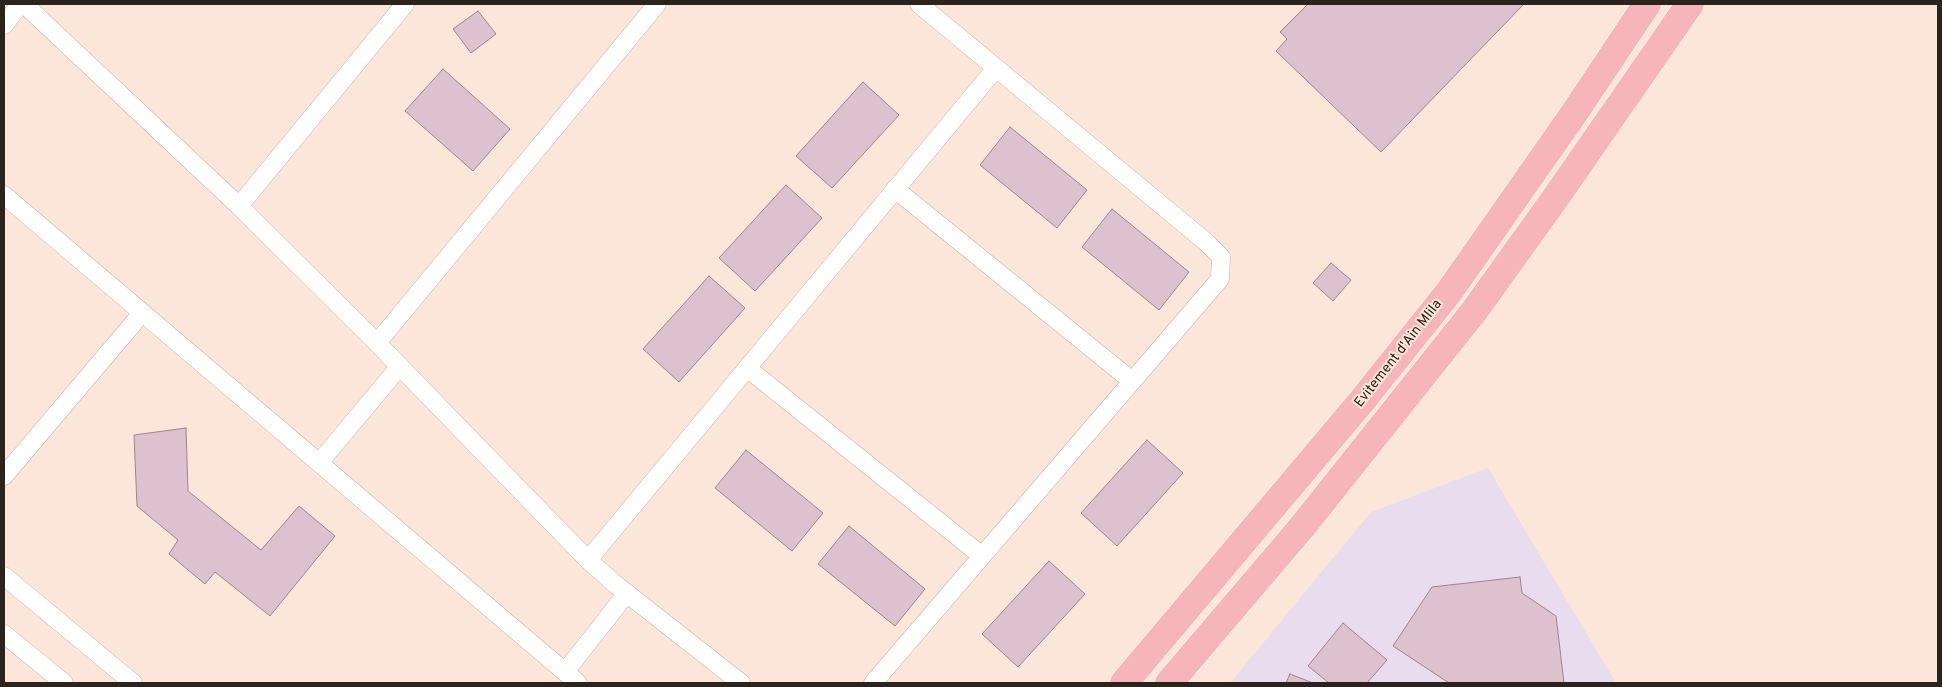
<!DOCTYPE html>
<style>
body{margin:0}
#map{position:relative;width:1942px;height:687px;overflow:hidden;background:#fce6d9;font-family:Overpass,sans-serif}
canvas{display:block}
.frame{position:absolute;inset:0;border:5px solid #2d231d;pointer-events:none}
</style>
<div id="map">
<canvas width="1942" height="687"></canvas>
<div class="frame"></div>
</div>
<script>
const context = document.querySelector('canvas').getContext('2d');
context.lineJoin = 'round';
function fill(path, color) {
  context.fillStyle = color;
  context.fill(path, 'evenodd');
}
function toPath(rows) {
  const path = new Path2D();
  for (const r of rows) {
    path.moveTo(r[0], r[1]);
    for (let i = 2; i < r.length; i += 2) path.lineTo(r[i], r[i + 1]);
  }
  return path;
}
function stroke(path, color, width, dash) {
  context.strokeStyle = color;
  context.lineWidth = width;
  context.lineCap = dash ? 'butt' : 'round';
  context.setLineDash(dash || []);
  context.stroke(path);
}
function drawText(font, color, halo, rows, align = 'center') {
  context.font = font + ' Overpass,sans-serif';
  context.lineWidth = 4;
  context.setLineDash([]);
  context.textBaseline = 'middle';
  context.strokeStyle = halo;
  context.fillStyle = color;
  for (const [text, x, y, turn = 0] of rows) {
    context.save();
    context.translate(x, y);
    context.rotate((+turn || 0) * Math.PI / 180);
    context.textAlign = isNaN(turn) ? turn : align;
    if (halo) context.strokeText(text, 0, 0);
    context.fillText(text, 0, 0);
    context.restore();
  }
}
fill(toPath([
 [1488,468,1616,683,1230,683,1371,512]
]), '#e9dcef');
const building = toPath([
 [1308,4,1524,4,1381,152,1276,51,1287,39,1280,32,1308,4],
 [478,11,496,34,471,53,453,29,478,11],
 [443,69,510,129,473,171,405,111,443,69],
 [863,82,899,115,832,188,796,156,863,82],
 [1010,127,1087,190,1057,228,980,165,1010,127],
 [786,185,822,218,755,291,719,258,786,185],
 [1112,209,1189,272,1159,310,1082,247,1112,209],
 [1331,263,1351,280,1333,301,1313,283,1331,263],
 [709,276,745,308,679,382,643,349,709,276],
 [186,428,188,491,261,550,299,506,335,536,270,616,215,572,205,584,169,554,178,540,137,506,134,435,186,428],
 [1147,440,1183,473,1117,546,1081,513,1147,440],
 [746,450,823,513,792,551,715,488,746,450],
 [849,526,925,589,895,626,818,564,849,526],
 [1049,561,1085,594,1018,667,982,634,1049,561],
 [1520,577,1522,593,1556,616,1564,683,1449,683,1393,646,1432,587,1520,577],
 [1343,623,1387,660,1367,683,1329,683,1308,666,1343,623],
 [1290,674,1313,683,1286,683,1290,674]
]);
fill(building, '#dec1cf');
stroke(building, '#9e8390', 1);
const service = toPath([
 [24,4,239,206,377,343,588,560,615,584,741,683],
 [4,25,20,4],
 [895,189,1132,381],
 [4,195,578,683],
 [239,206,405,4],
 [377,343,657,4],
 [747,368,982,556],
 [319,463,400,366],
 [4,476,142,313],
 [588,560,996,68],
 [4,576,133,683],
 [4,634,64,683],
 [565,672,627,593],
 [873,683,1220,279,1221,257,1206,242,919,4]
]);
const trunk = toPath([
 [1124,683,1361,402,1449,292,1575,112,1647,4],
 [1169,683,1302,527,1475,310,1554,200,1690,4]
]);
stroke(service, '#cab0a0', 19);
stroke(trunk, '#fff', 29);
stroke(service, '#fff', 18);
stroke(trunk, '#f6b4bb', 28);
drawText('14px', '#2d231d', '#fce6d9', [
 ["Evitement d'Ain Mlila",1399,354,-52]
]);
</script>
